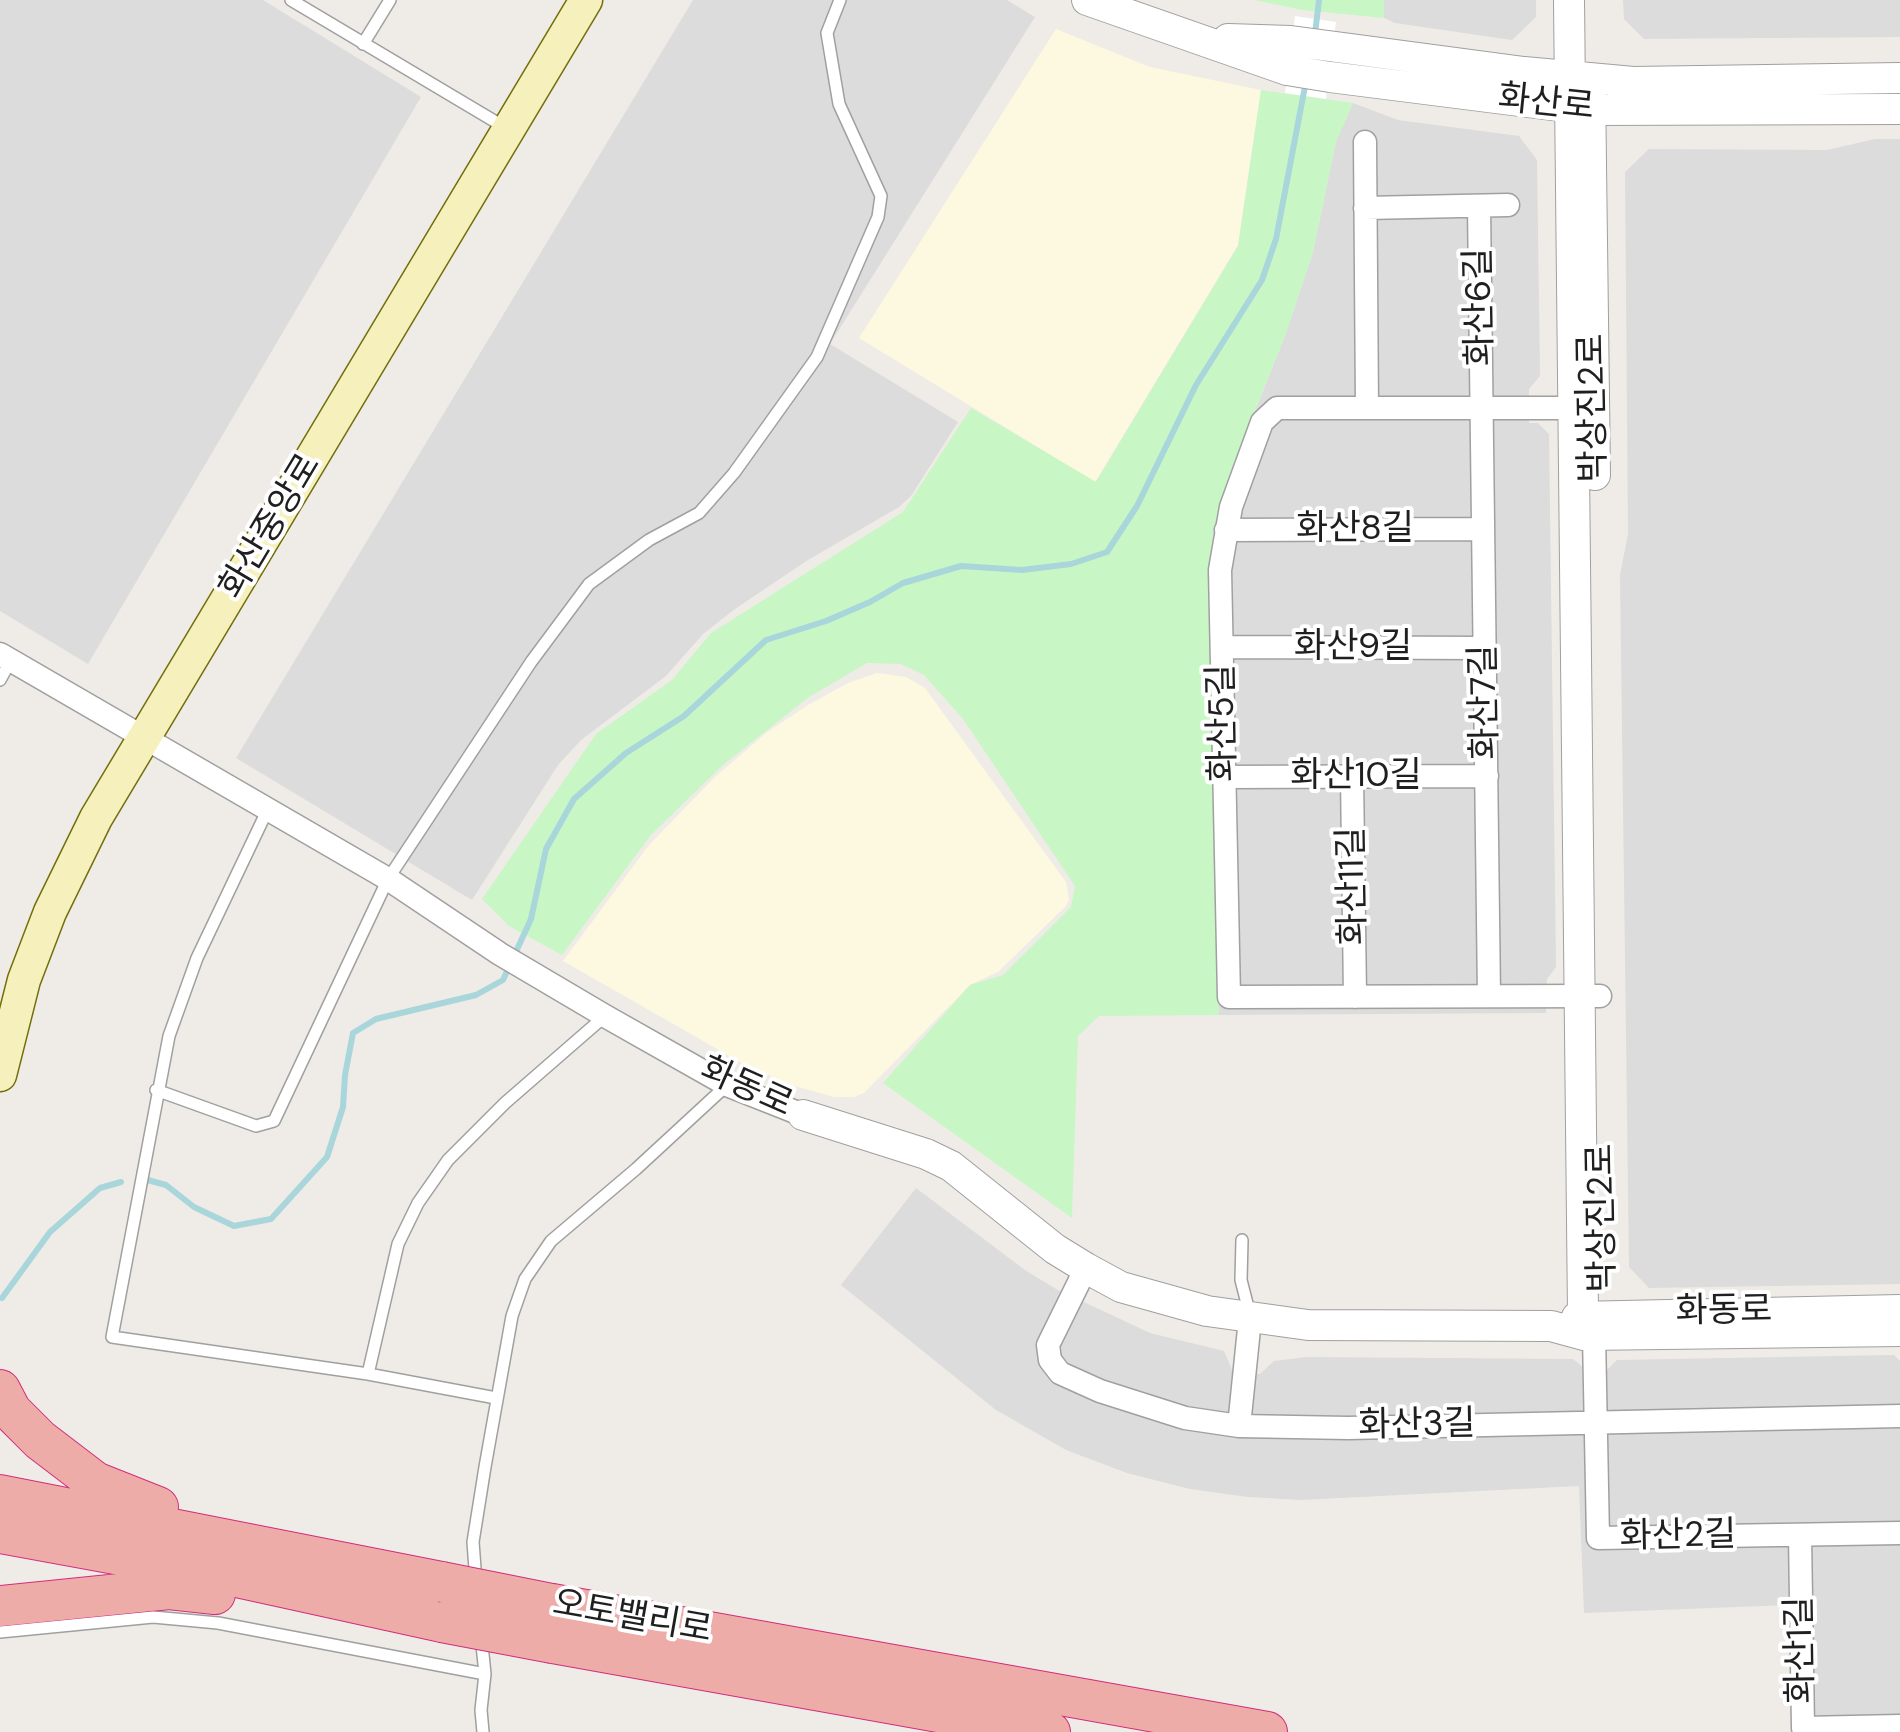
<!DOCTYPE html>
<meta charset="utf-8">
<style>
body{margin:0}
canvas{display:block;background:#efebe6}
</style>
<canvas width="1900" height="1732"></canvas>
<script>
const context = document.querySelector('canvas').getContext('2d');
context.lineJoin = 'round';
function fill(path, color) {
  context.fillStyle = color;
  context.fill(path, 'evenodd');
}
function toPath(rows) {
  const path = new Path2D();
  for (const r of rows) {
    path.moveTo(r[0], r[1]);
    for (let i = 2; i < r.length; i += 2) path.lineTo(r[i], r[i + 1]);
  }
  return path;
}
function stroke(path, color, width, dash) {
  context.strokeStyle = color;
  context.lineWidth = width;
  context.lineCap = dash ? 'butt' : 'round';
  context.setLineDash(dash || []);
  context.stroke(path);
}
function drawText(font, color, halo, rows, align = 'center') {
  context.font = font + ' "DM Sans","Noto Sans KR",sans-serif';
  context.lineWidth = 8;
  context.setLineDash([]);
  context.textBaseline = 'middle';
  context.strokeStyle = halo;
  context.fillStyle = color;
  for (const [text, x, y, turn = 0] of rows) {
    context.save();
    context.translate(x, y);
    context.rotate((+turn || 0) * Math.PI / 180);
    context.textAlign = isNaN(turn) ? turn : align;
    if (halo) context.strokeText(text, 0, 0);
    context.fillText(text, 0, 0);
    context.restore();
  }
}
fill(toPath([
 [0,0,263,0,421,97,88,664,0,611],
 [693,0,1007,0,1035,17,830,344,958,422,911,496,899,507,808,560,735,609,703,634,666,676,581,740,558,765,472,900,236,758],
 [1384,0,1536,0,1536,17,1512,40,1395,23,1384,18],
 [1623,0,1900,0,1900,37,1644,39,1624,19],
 [1353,103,1398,120,1519,136,1537,160,1540,376,1529,389,1529,423,1538,423,1549,434,1556,967,1547,979,1546,1013,1219,1015,1208,590,1213,529,1229,476,1286,333,1313,252,1336,141],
 [1875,139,1900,139,1900,1284,1649,1288,1629,1267,1620,575,1628,534,1625,172,1649,149,1827,150],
 [916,1188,1025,1270,1056,1289,1150,1333,1224,1351,1232,1370,1260,1374,1274,1361,1306,1357,1573,1359,1584,1368,1608,1369,1617,1360,1894,1355,1900,1361,1900,1732,1794,1732,1789,1605,1584,1613,1579,1486,1301,1500,1248,1497,1190,1489,1127,1473,1066,1450,996,1410,841,1285]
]), '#dddcdc');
fill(toPath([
 [1056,29,1150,67,1261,90,1238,245,1095,482,859,338],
 [877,673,906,677,925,688,1066,882,1069,899,1066,906,998,972,970,985,864,1093,854,1097,834,1097,788,1084,740,1062,563,961,649,845,716,776,766,733,808,705,848,683]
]), '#fdf9e0');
fill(toPath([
 [1255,0,1384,0,1384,18,1302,10],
 [1261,90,1353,103,1336,142,1313,252,1286,333,1229,476,1213,529,1208,590,1219,1015,1099,1016,1078,1036,1072,1218,883,1083,970,985,1003,975,1071,907,1075,886,963,719,924,675,901,664,867,663,809,697,724,764,650,836,562,955,509,926,482,899,596,734,672,680,711,633,903,512,971,408,1096,482,1238,246]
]), '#c8f7c5');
fill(toPath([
 [1295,16,1336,22,1326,99,1285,93]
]), '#fff');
stroke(toPath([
 [1315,34,1319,0],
 [144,1179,166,1185,194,1207,234,1226,271,1219,327,1157,343,1107,345,1075,353,1033,376,1019,476,995,503,980,531,919,546,849,574,799,626,753,684,716,766,640,826,621,870,602,903,583,961,566,1022,570,1071,564,1107,552,1137,506,1196,385,1262,280,1276,239,1306,81],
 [2,1298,50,1232,100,1188,121,1182]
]), '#a8d6db', 6);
const service = toPath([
 [291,0,506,128],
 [363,44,390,0],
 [0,680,11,660],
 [267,811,197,958,169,1036,112,1337,368,1374,496,1398],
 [156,1090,256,1126,274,1121,388,879,531,662,589,584,649,540,699,513,734,473,817,357,878,217,881,196,839,104,827,33,840,0],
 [1242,1240,1241,1280,1250,1315],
 [368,1374,398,1244,418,1203,448,1160,505,1103,605,1016],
 [476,1582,473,1542,485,1467,512,1316,525,1279,551,1241,636,1169,727,1085],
 [0,1632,153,1617,218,1623,485,1674],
 [481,1635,485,1674,481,1710,483,1732]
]);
const minor = toPath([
 [1365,142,1367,408],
 [1479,206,1489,996],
 [1365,208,1508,205],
 [1586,408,1277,408,1262,422,1231,507,1220,570,1229,997,1600,996],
 [1226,530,1483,529],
 [1222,647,1485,648],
 [0,654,388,879,500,954,605,1016,727,1085,803,1115],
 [1352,776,1355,997],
 [1225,777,1487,776],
 [1086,1268,1048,1345,1050,1360,1060,1373,1100,1391,1185,1418,1239,1426,1348,1428,1900,1416],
 [1594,1335,1598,1538,1900,1533],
 [1239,1426,1250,1319],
 [1800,1535,1803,1728,1900,1726]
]);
const tertiary = toPath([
 [1087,0,1287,70,1330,77,1591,110,1900,109],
 [1569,0,1583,1314,1594,1335],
 [1228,39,1291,41,1524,72,1633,82,1900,78],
 [1590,86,1595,475],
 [803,1115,926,1154,951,1166,1055,1249,1086,1268,1121,1287,1207,1311,1308,1325,1551,1326,1584,1335,1900,1331],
 [1577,1317,1900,1310]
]);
const secondary = toPath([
 [0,1075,24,980,50,912,96,818,586,0]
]);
const trunk = toPath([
 [0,1390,11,1411,40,1440,95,1482,158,1507],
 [0,1495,442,1582],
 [0,1533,214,1572,442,1622],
 [552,1604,1267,1732],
 [0,1606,169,1589,215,1594],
 [553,1643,1050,1732]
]);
stroke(service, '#a0a0a0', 14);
stroke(minor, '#a0a0a0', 25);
stroke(tertiary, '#a0a0a0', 32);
stroke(secondary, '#726e0a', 35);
stroke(trunk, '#d22d7d', 42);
stroke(service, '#fff', 11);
stroke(minor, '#fff', 22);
stroke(tertiary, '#fff', 30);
stroke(secondary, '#f6f1bc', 32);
stroke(trunk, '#edaca7', 40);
const trunkBridge = toPath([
 [442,1582,552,1604],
 [442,1622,553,1643]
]);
stroke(trunkBridge, '#d22d7d', 42, []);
stroke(trunkBridge, '#edaca7', 40);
drawText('35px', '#1f1f1f', '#fff', [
 ["화산로",1546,104,6],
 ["화산6길",1481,307,-91],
 ["박상진2로",1594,408,-91],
 ["화산중앙로",271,527,-59],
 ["화산8길",1355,530],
 ["화산9길",1353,648],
 ["화산7길",1486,702,-91],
 ["화산5길",1224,723,-91],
 ["화산10길",1356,777],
 ["화산11길",1354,886,-91],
 ["화동로",746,1088,24],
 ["박상진2로",1603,1218,-91],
 ["화동로",1724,1312,-1],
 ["화산3길",1417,1426,-1],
 ["화산2길",1678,1537,-1],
 ["오토밸리로",632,1618,10],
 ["화산1길",1802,1650,-91]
]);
</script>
